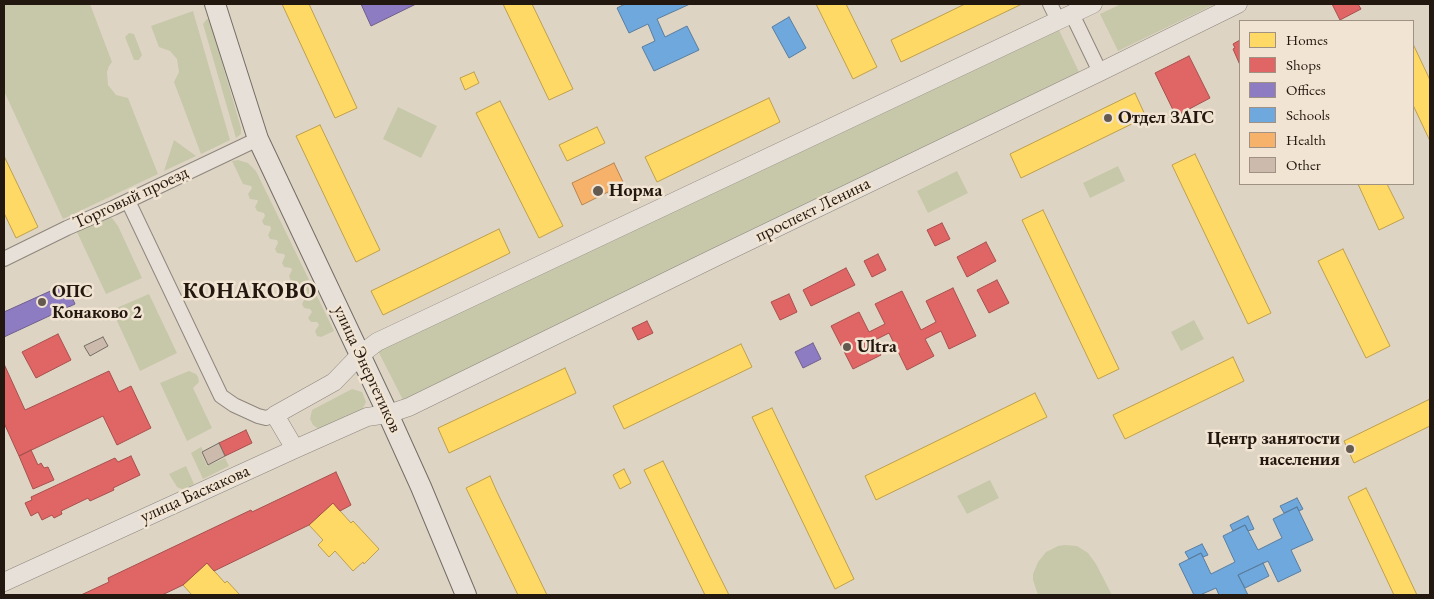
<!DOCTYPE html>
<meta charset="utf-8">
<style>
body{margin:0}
#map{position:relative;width:1434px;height:599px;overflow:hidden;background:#ded4c4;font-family:"EB Garamond",serif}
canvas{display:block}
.frame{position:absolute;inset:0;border:5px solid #231810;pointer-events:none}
.legend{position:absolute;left:1239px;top:20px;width:175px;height:165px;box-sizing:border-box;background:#f1e4d2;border:1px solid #9f9284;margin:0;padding:6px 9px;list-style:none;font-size:15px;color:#231810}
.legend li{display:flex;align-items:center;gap:10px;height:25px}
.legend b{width:25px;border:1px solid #9f9284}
</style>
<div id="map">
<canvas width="1434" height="599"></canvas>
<div class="frame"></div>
<ul class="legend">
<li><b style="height:14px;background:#ffd966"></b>Homes</li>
<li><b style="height:14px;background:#e06666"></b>Shops</li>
<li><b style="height:14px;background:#8e7cc3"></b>Offices</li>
<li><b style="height:14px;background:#6fa8dc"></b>Schools</li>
<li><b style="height:14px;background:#f6b26b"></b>Health</li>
<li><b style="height:14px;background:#ccbaad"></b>Other</li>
</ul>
</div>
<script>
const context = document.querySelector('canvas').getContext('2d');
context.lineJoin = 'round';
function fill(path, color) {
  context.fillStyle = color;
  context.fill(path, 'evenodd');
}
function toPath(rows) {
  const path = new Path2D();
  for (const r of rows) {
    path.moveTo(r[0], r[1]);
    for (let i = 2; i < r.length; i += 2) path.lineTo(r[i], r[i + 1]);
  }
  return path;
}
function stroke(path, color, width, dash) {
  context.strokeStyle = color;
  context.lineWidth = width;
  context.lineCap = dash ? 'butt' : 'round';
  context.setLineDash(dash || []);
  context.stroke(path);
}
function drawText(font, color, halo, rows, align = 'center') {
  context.font = font + ' "EB Garamond",serif';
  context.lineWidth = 5;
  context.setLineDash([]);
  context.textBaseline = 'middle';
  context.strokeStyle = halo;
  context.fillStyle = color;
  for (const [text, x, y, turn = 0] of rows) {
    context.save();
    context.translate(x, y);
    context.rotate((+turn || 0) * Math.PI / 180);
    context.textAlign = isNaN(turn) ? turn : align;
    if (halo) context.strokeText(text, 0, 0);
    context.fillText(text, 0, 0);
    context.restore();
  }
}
fill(toPath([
 [4,4,90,4,112,62,109,66,107,72,108,85,116,95,128,98,158,174,63,219,4,91],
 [1121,4,1215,4,1118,51,1100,14],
 [193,11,230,140,201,154,174,82,179,72,177,59,170,51,159,47,151,26],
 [207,19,209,19,210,21,241,128,241,134,236,138,203,24],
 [1059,30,1079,72,403,400,378,351],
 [129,33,134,34,142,55,139,60,134,60,125,37],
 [398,107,437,126,421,158,383,139],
 [174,140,196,156,164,171],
 [238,160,248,163,256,171,334,331,321,337,317,336,315,331,319,325,317,322,311,322,308,318,312,312,310,309,304,308,302,304,305,298,304,295,298,294,296,290,299,284,297,281,291,281,289,276,292,270,291,268,284,267,282,263,285,256,284,254,277,253,275,249,278,243,277,240,270,239,268,235,271,229,270,226,264,225,262,221,265,216,264,213,257,211,255,207,258,201,257,200,250,199,248,194,252,188,251,186,243,184,232,161],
 [1118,166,1125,181,1090,198,1083,183],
 [957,171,968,193,928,213,917,191],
 [106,217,112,218,118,226,142,278,106,294,76,230],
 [149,294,177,353,140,371,112,310],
 [1194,320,1204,339,1181,351,1171,332],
 [189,371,196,374,198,377,199,382,193,388,212,428,187,441,160,383],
 [352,389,362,392,366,402,362,410,320,430,313,425,310,419,312,410],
 [201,447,203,450,201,452,207,466,225,458,229,466,203,479,191,453],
 [186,466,194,484,184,490,177,487,169,474],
 [990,480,999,498,967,514,957,496],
 [1065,545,1077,546,1088,553,1096,564,1112,595,1038,595,1033,580,1033,574,1038,562,1046,552,1058,546]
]), '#c6c8a9');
const homes = toPath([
 [282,4,309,4,357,108,335,118,282,4],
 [503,4,532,4,573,89,549,100,503,4],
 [816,4,846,4,877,67,853,79,816,4],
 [965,4,1022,4,901,62,891,40,965,4],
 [1413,44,1430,80,1430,141,1413,105,1413,44],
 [474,72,479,83,465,90,460,78,474,72],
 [1135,93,1146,117,1021,178,1010,154,1135,93],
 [769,98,780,122,657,182,645,157,769,98],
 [500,101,563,226,539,238,476,113,500,101],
 [320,125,380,250,356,262,296,136,320,125],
 [597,127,605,143,567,161,559,145,597,127],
 [1195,154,1271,313,1248,324,1172,165,1195,154],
 [4,156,38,227,16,238,4,213,4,156],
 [1358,184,1387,184,1404,218,1379,230,1358,184],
 [1043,210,1119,369,1098,379,1022,220,1043,210],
 [499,229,510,253,383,315,371,291,499,229],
 [1343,249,1390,346,1366,358,1318,261,1343,249],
 [741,344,752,367,624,429,613,406,741,344],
 [1233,357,1244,381,1125,439,1113,415,1233,357],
 [565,368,576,393,449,453,438,428,565,368],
 [1035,393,1047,417,876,500,865,476,1035,393],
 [1430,399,1430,426,1354,463,1344,441,1430,399],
 [772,408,854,579,835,589,752,417,772,408],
 [663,461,711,559,729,595,705,595,644,470,663,461],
 [624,469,631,483,620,489,613,475,624,469],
 [490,476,497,492,547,595,518,595,466,488,490,476],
 [1366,488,1373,502,1417,595,1394,595,1348,497,1366,488],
 [333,503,351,523,353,521,379,549,364,564,363,562,353,571,335,551,329,557,318,545,323,540,309,525,333,503],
 [207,563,225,583,227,581,240,595,192,595,183,585,207,563]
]);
fill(homes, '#ffd966');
stroke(homes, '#bd9f4c', 1);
const shops = toPath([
 [1332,4,1358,4,1361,9,1340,20,1332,4],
 [1240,40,1240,65,1233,49,1235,48,1233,44,1240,40],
 [1189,56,1210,98,1176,116,1155,73,1189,56],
 [942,223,950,239,935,246,927,230,942,223],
 [986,242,996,261,967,277,957,257,986,242],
 [878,254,886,270,872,277,864,261,878,254],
 [846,268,855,285,811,306,803,290,846,268],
 [997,280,1009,303,989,313,977,290,997,280],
 [953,288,976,336,949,349,941,331,925,339,934,356,907,370,889,333,873,341,881,355,853,369,831,326,859,312,869,332,885,324,875,304,902,291,921,330,936,322,926,301,953,288],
 [789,294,797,312,780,320,771,302,789,294],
 [647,321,653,333,638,340,632,328,647,321],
 [58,334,71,360,36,378,22,352,58,334],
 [4,364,25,410,109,371,119,392,131,386,151,428,117,445,103,416,19,456,4,423,4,364],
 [246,430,252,443,225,456,219,443,246,430],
 [31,450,38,465,41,463,44,468,48,467,54,480,33,489,19,456,31,450],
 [131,456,140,475,113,488,114,490,90,501,88,498,61,511,62,514,54,518,52,515,42,520,38,512,31,516,25,503,32,500,31,497,115,458,118,462,131,456],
 [336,472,351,505,340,511,333,503,309,525,214,571,207,563,183,585,162,595,81,595,109,582,108,578,251,510,252,512,336,472]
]);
fill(shops, '#e06666');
stroke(shops, '#a74f4c', 1);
const offices = toPath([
 [361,4,416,4,371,26,361,4],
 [66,284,75,304,4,337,4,312,66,284],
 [813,343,821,359,803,368,795,352,813,343]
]);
fill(offices, '#8e7cc3');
stroke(offices, '#6e5e8d', 1);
const schools = toPath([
 [625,4,690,4,657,19,665,37,687,26,699,50,654,71,642,47,655,41,648,24,629,33,617,8,625,4],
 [789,17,806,48,789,58,772,27,789,17],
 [1297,498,1303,509,1299,511,1297,507,1284,513,1280,506,1297,498],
 [1297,507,1313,540,1291,550,1301,571,1278,582,1268,561,1238,575,1248,595,1219,595,1216,588,1200,595,1194,595,1179,564,1201,553,1211,574,1235,562,1223,536,1245,525,1258,550,1282,538,1273,519,1297,507],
 [1248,516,1254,529,1248,531,1245,525,1233,531,1230,525,1248,516],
 [1202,544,1208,555,1203,557,1201,553,1189,559,1185,552,1202,544],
 [1263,563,1269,576,1245,588,1238,575,1263,563]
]);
fill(schools, '#6fa8dc');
stroke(schools, '#587d9f', 1);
const health = toPath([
 [614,163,624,184,582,205,572,183,614,163]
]);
fill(health, '#f6b26b');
stroke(health, '#b78450', 1);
const building = toPath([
 [103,337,108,346,90,356,84,346,103,337],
 [219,443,225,456,208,465,202,452,219,443]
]);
fill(building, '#ccbaad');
stroke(building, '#746d64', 1);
const minor = toPath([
 [1050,4,1058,20],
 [1072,14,1100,72],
 [128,201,221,396,234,405,258,416,266,418,275,415],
 [4,259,67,228,113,208,258,139]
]);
const tertiary = toPath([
 [295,449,275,415,334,382,360,355,377,342,1093,4],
 [4,582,295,449,367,417,388,414,409,407,718,256,1100,72,1238,4]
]);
const secondary = toPath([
 [215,4,258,139,388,414,421,487,466,595]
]);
stroke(minor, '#8e867c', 16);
stroke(tertiary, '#8e867c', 19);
stroke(secondary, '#746d64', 22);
stroke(minor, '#e6e0d8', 14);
stroke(tertiary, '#e6e0d8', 18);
stroke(secondary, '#e6e0d8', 20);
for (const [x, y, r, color] of [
 [1108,118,5,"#645a4f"],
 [598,191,6,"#645a4f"],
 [42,302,5,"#645a4f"],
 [847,347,5,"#645a4f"],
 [1350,449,5,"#645a4f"]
]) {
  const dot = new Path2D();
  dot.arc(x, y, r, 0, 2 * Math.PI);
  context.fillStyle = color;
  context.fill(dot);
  stroke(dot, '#f1e4d2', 2);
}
drawText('bold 18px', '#231810', '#f1e4d2', [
 ["Отдел ЗАГС",1118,118],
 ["Норма",609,191],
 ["ОПС",52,292],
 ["Конаково 2",52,313],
 ["Ultra",857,347],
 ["Центр занятости",1340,439,"right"],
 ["населения",1340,460,"right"]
], 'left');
drawText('18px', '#231810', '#f1e4d2', [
 ["Торговый проезд",131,198,-25],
 ["проспект Ленина",813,210,-26],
 ["улица Энергетиков",367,369,65],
 ["улица Баскакова",195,494,-24]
]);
context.letterSpacing = '1px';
drawText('bold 22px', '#231810', '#f1e4d2', [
 ["КОНАКОВО",250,292]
]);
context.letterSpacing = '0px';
</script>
